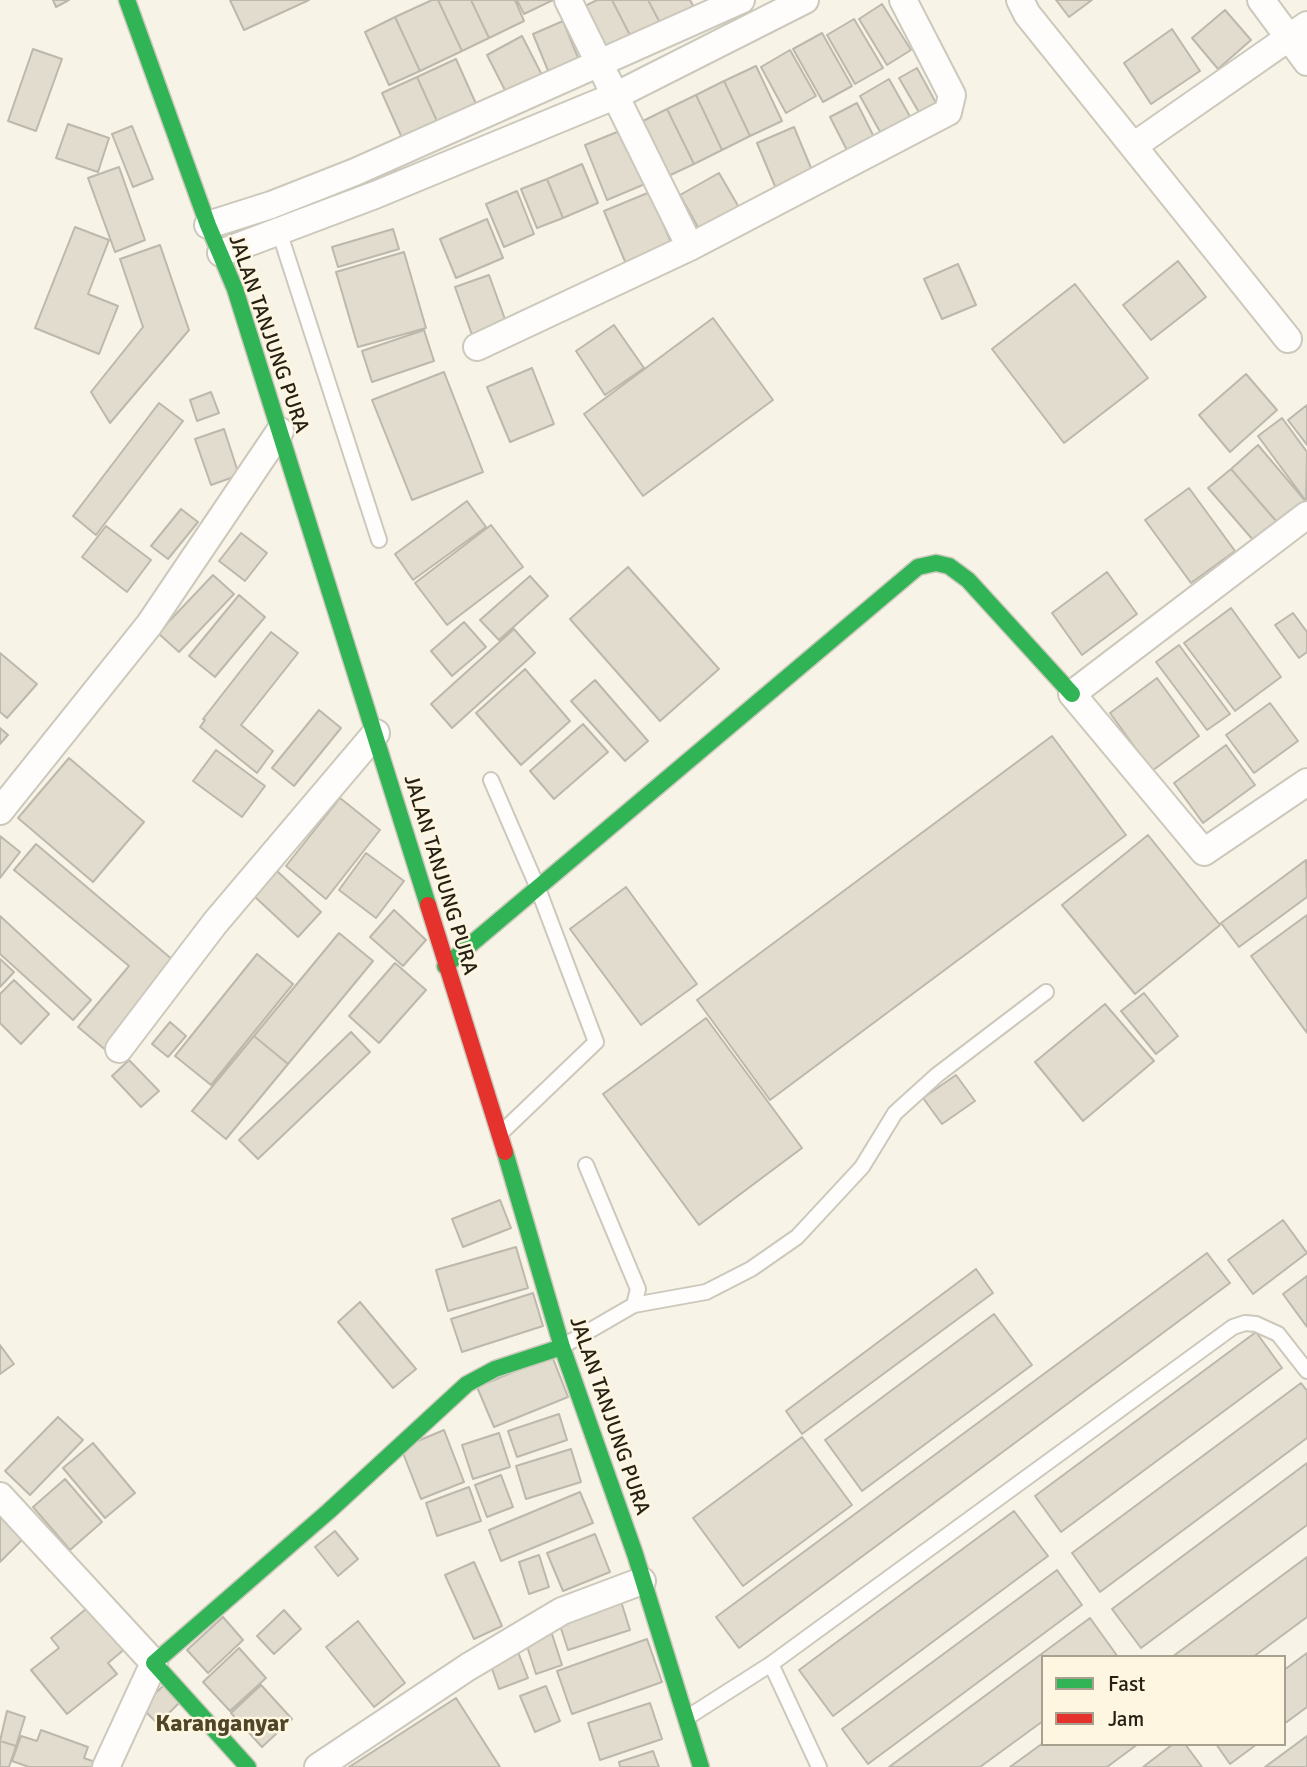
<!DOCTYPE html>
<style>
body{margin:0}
#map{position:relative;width:1307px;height:1767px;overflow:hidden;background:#f8f3e7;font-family:Signika,sans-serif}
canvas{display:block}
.legend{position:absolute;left:1041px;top:1655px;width:245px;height:91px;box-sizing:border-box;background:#fef6e1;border:2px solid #a8a18f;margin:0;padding:9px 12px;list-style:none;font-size:21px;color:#262114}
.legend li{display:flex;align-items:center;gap:14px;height:35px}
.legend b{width:35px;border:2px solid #a8a18f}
</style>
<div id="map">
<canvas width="1307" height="1767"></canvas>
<ul class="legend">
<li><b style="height:9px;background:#30b455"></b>Fast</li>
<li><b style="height:9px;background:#e5322d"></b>Jam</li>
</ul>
</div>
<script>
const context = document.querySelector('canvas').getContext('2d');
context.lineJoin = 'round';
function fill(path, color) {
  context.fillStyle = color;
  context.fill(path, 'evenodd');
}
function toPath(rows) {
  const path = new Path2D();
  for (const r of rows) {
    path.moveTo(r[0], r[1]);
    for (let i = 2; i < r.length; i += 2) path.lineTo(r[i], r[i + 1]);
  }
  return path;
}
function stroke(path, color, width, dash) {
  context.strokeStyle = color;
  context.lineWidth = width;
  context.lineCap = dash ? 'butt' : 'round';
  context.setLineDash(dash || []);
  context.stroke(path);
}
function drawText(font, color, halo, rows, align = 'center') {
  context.font = font + ' Signika,sans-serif';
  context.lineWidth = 5;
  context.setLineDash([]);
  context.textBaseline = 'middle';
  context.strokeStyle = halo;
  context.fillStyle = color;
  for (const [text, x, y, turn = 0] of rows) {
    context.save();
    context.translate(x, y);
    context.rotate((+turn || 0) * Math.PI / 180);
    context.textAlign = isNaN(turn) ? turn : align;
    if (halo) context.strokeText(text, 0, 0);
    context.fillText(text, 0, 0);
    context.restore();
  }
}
const building = toPath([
 [53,0,69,0,56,7,53,0],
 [230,0,309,0,244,30,230,0],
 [432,0,438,0,462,51,420,71,395,17,432,0],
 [438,0,471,0,489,38,462,51,438,0],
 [471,0,515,0,524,21,489,38,471,0],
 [517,0,553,0,524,14,517,0],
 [597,0,612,0,639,53,612,67,583,7,597,0],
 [612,0,648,0,667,36,633,41,612,0],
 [648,0,690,0,700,19,667,36,648,0],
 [1056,0,1092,0,1069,17,1056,0],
 [882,4,911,50,887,65,859,19,882,4],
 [1225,10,1251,40,1218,69,1192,38,1225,10],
 [395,17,420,71,389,85,365,32,395,17],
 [854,19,883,68,855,84,827,35,854,19],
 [563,21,579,60,549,73,533,34,563,21],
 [1172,29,1200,71,1151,104,1124,63,1172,29],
 [822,33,852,86,823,102,793,49,822,33],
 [522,36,545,81,510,100,487,55,522,36],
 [33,49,62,59,36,131,8,121,33,49],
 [790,50,816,96,786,113,761,67,790,50],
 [456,59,485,124,446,141,417,77,456,59],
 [756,66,782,121,750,136,724,81,756,66],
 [917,68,941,112,924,121,899,78,917,68],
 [417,77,446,141,411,158,382,93,417,77],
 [889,79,912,120,883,137,860,96,889,79],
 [724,81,750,136,722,150,696,95,724,81],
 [696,95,722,150,694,164,667,109,696,95],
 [857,103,878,145,851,158,830,117,857,103],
 [667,109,694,164,664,178,637,124,667,109],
 [68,124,109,138,98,172,56,158,68,124],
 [132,126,153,179,133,187,112,134,132,126],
 [794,127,819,187,782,203,757,143,794,127],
 [622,130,645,184,607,200,585,145,622,130],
 [582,164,598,203,563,218,547,179,582,164],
 [119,167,145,240,115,252,88,178,119,167],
 [719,173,744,216,704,238,680,195,719,173],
 [547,179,563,218,537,228,521,189,547,179],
 [517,191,534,234,504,247,486,204,517,191],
 [650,192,675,252,629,271,604,211,650,192],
 [487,219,503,258,456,278,440,239,487,219],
 [75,227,109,240,88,294,118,306,99,354,35,328,75,227],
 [393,229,399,249,338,267,332,247,393,229],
 [160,245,189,330,110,423,91,392,143,327,120,259,160,245],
 [404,252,426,328,358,347,336,272,404,252],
 [1178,261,1206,297,1151,340,1123,305,1178,261],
 [958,264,976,305,942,319,924,279,958,264],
 [489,275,506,322,472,335,455,287,489,275],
 [1075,284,1148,378,1064,443,992,349,1075,284],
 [713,318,773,400,643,496,584,414,713,318],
 [614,325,644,368,605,395,576,351,614,325],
 [424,330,434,361,372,382,362,351,424,330],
 [532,368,554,424,510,442,487,387,532,368],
 [444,372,483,472,412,500,372,400,444,372],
 [1246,374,1277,410,1230,452,1199,415,1246,374],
 [211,392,219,413,197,421,190,400,211,392],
 [159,403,183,421,96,535,73,516,159,403],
 [1307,405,1307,445,1288,420,1307,405],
 [1282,418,1307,452,1306,501,1258,436,1282,418],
 [224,429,239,475,211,485,195,439,224,429],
 [1258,445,1307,503,1283,529,1231,469,1258,445],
 [1231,469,1283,529,1260,548,1208,488,1231,469],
 [1189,488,1235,551,1191,583,1145,520,1189,488],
 [467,501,486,527,413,580,395,554,467,501],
 [181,509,198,522,168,559,151,546,181,509],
 [491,525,523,567,447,625,415,583,491,525],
 [106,526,151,560,127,592,82,557,106,526],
 [241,533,267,553,245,581,219,561,241,533],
 [628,567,719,669,660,721,570,619,628,567],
 [1107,572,1137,614,1082,655,1052,613,1107,572],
 [213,575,234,594,179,652,158,633,213,575],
 [530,576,548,596,499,640,480,620,530,576],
 [239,595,265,617,215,677,189,656,239,595],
 [1231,608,1281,677,1235,711,1184,643,1231,608],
 [1293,613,1307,632,1307,652,1299,658,1275,625,1293,613],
 [464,622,486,647,452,676,431,651,464,622],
 [514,629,535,653,452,728,431,704,514,629],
 [271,632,298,653,241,725,273,751,257,773,200,727,205,720,203,719,271,632],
 [1179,645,1230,714,1207,730,1156,662,1179,645],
 [0,653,37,684,7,718,0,712,0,653],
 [525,669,570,721,521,765,476,713,525,669],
 [1157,678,1199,736,1152,771,1110,713,1157,678],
 [595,680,648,741,625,761,571,701,595,680],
 [1270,703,1298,741,1254,773,1226,735,1270,703],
 [319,710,341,728,294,786,272,768,319,710],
 [583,724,608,752,554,799,530,771,583,724],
 [0,728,8,735,0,744,0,728],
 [1052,736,1126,835,770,1100,697,1000,1052,736],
 [1226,745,1255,785,1203,823,1174,783,1226,745],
 [216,750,265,786,242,817,193,781,216,750],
 [69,758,144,822,93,882,18,818,69,758],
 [340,798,380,830,326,899,286,866,340,798],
 [1148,835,1220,925,1135,994,1062,905,1148,835],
 [0,836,20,852,0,878,0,836],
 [36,844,180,966,108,1052,78,1027,129,966,14,870,36,844],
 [366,853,404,881,376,918,339,890,366,853],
 [1306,860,1307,897,1239,947,1221,923,1306,860],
 [277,871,321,912,298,937,254,896,277,871],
 [626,887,697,984,641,1025,570,929,626,887],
 [394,910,426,940,403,966,370,937,394,910],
 [1307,915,1307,1033,1251,956,1307,915],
 [0,916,91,1000,73,1020,0,954,0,916],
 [339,933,373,961,288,1064,254,1036,339,933],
 [257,954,293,984,211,1085,175,1056,257,954],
 [0,959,14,972,0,987,0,959],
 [395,963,426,990,379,1043,349,1016,395,963],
 [14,980,49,1014,21,1044,0,1023,0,994,14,980],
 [1144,993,1178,1036,1156,1054,1121,1011,1144,993],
 [1105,1004,1154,1061,1083,1121,1035,1062,1105,1004],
 [706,1018,802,1148,699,1225,603,1094,706,1018],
 [170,1022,186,1036,168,1057,152,1044,170,1022],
 [351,1032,370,1052,258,1159,239,1140,351,1032],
 [254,1036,288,1064,226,1139,192,1111,254,1036],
 [129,1060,159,1091,141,1107,112,1076,129,1060],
 [956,1075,975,1101,942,1124,923,1098,956,1075],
 [500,1200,511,1228,463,1247,452,1219,500,1200],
 [1283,1220,1307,1253,1253,1294,1228,1260,1283,1220],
 [516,1247,528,1288,448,1311,436,1270,516,1247],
 [1207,1253,1230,1283,739,1648,716,1617,1207,1253],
 [976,1269,993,1293,802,1434,786,1411,976,1269],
 [1307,1276,1307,1327,1283,1294,1307,1276],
 [533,1293,543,1326,462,1352,451,1319,533,1293],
 [360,1302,416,1369,393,1388,338,1322,360,1302],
 [994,1314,1032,1365,862,1491,825,1440,994,1314],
 [1256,1332,1282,1368,1061,1532,1035,1496,1256,1332],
 [0,1345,14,1364,0,1374,0,1345],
 [552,1356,568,1397,494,1427,477,1387,552,1356],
 [1301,1383,1307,1391,1307,1438,1100,1592,1072,1553,1301,1383],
 [559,1414,567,1440,517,1457,508,1431,559,1414],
 [58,1417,83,1440,30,1495,5,1471,58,1417],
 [444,1430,464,1482,421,1499,401,1448,444,1430],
 [499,1433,510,1467,473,1479,462,1445,499,1433],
 [802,1437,852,1505,743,1586,693,1518,802,1437],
 [93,1443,135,1493,105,1518,63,1468,93,1443],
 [571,1449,581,1482,526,1499,516,1466,571,1449],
 [1307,1463,1307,1525,1141,1648,1112,1609,1307,1463],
 [501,1475,513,1507,487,1517,475,1485,501,1475],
 [65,1479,102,1522,70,1550,33,1507,65,1479],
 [469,1487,481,1521,437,1536,426,1503,469,1487],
 [580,1492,593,1523,501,1561,489,1530,580,1492],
 [1014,1511,1048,1556,833,1716,799,1670,1014,1511],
 [0,1515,23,1539,0,1562,0,1515],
 [335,1531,358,1559,338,1576,315,1547,335,1531],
 [595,1534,610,1572,563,1591,547,1553,595,1534],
 [539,1555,549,1587,529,1594,519,1562,539,1555],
 [1307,1557,1307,1617,1253,1657,1172,1657,1307,1557],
 [474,1562,502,1626,474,1639,445,1575,474,1562],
 [1057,1570,1082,1605,868,1764,842,1729,1057,1570],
 [619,1595,630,1630,568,1650,557,1616,619,1595],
 [92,1604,127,1647,108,1663,117,1674,67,1714,31,1670,59,1648,51,1638,92,1604],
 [284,1610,301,1629,274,1654,257,1636,284,1610],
 [223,1617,243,1640,208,1673,187,1650,223,1617],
 [1090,1618,1118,1657,1043,1657,1043,1721,980,1767,889,1767,1090,1618],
 [358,1621,405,1683,374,1707,326,1647,358,1621],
 [551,1631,562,1665,536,1674,525,1640,551,1631],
 [647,1639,662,1682,572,1714,557,1671,647,1639],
 [239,1648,266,1678,230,1711,203,1682,239,1648],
 [518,1652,528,1678,499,1689,490,1663,518,1652],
 [1307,1653,1307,1707,1284,1724,1284,1670,1307,1653],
 [164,1685,180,1702,158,1724,141,1707,164,1685],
 [261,1685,292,1719,262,1747,231,1713,261,1685],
 [546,1686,560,1721,535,1732,520,1696,546,1686],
 [456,1698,500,1767,349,1767,456,1698],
 [650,1703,662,1739,600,1760,588,1723,650,1703],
 [7,1711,25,1717,16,1746,0,1741,7,1711],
 [41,1730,88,1747,84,1758,98,1763,96,1767,29,1767,12,1761,21,1736,37,1741,41,1730],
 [1307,1736,1307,1767,1265,1767,1307,1736],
 [0,1741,16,1746,9,1767,0,1767,0,1741],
 [1043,1743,1043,1744,1138,1744,1107,1767,1010,1767,1043,1743],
 [1173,1744,1185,1744,1202,1767,1143,1767,1173,1744],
 [1216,1744,1257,1744,1230,1764,1216,1744],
 [653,1751,659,1767,620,1767,619,1762,653,1751]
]);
fill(building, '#e1dccd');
stroke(building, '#bdb8ac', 2);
const lane = toPath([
 [278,228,379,540],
 [491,780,537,886,596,1042,503,1131],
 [634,1305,706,1292,751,1269,797,1237,862,1167,895,1113,937,1075,1046,992],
 [563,1346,634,1305,638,1289,586,1165],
 [771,1664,819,1767],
 [688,1717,771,1664,1233,1327,1245,1323,1256,1324,1278,1334,1307,1371]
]);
const street = toPath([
 [568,0,690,247],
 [1020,0,1027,14,1288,339],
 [1261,0,1307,62],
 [1135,145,1307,25],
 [208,225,271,205,355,172,741,0],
 [221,253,375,195,617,95,805,0],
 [477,347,690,247,948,112,952,95,903,0],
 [1307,515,1072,694,1204,852,1307,782],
 [0,811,149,625,280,431],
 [119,1049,215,923,376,733],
 [0,1496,154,1663,106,1767],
 [318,1767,468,1667,562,1611,642,1581]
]);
const fast = toPath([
 [127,0,208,225,235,289,428,905],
 [445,966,918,567,936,563,949,566,968,580,1072,694],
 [505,1152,562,1347,635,1554,701,1767],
 [248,1767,154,1663,329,1511,467,1384,495,1369,562,1347]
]);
const jam = toPath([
 [428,905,505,1152]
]);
stroke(lane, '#ccc8bc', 18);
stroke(street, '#ccc8bc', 30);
stroke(fast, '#ccc8bc', 19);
stroke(jam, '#ccc8bc', 19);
stroke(lane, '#fefdfb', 14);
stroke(street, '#fefdfb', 26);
stroke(fast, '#30b455', 16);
stroke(jam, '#e5322d', 16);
drawText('21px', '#262114', '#fef6e1', [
 ["JALAN TANJUNG PURA",268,334,71],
 ["JALAN TANJUNG PURA",440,875,73],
 ["JALAN TANJUNG PURA",609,1416,71]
]);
drawText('bold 24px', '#504527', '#fef6e1', [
 ["Karanganyar",222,1725]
]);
</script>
